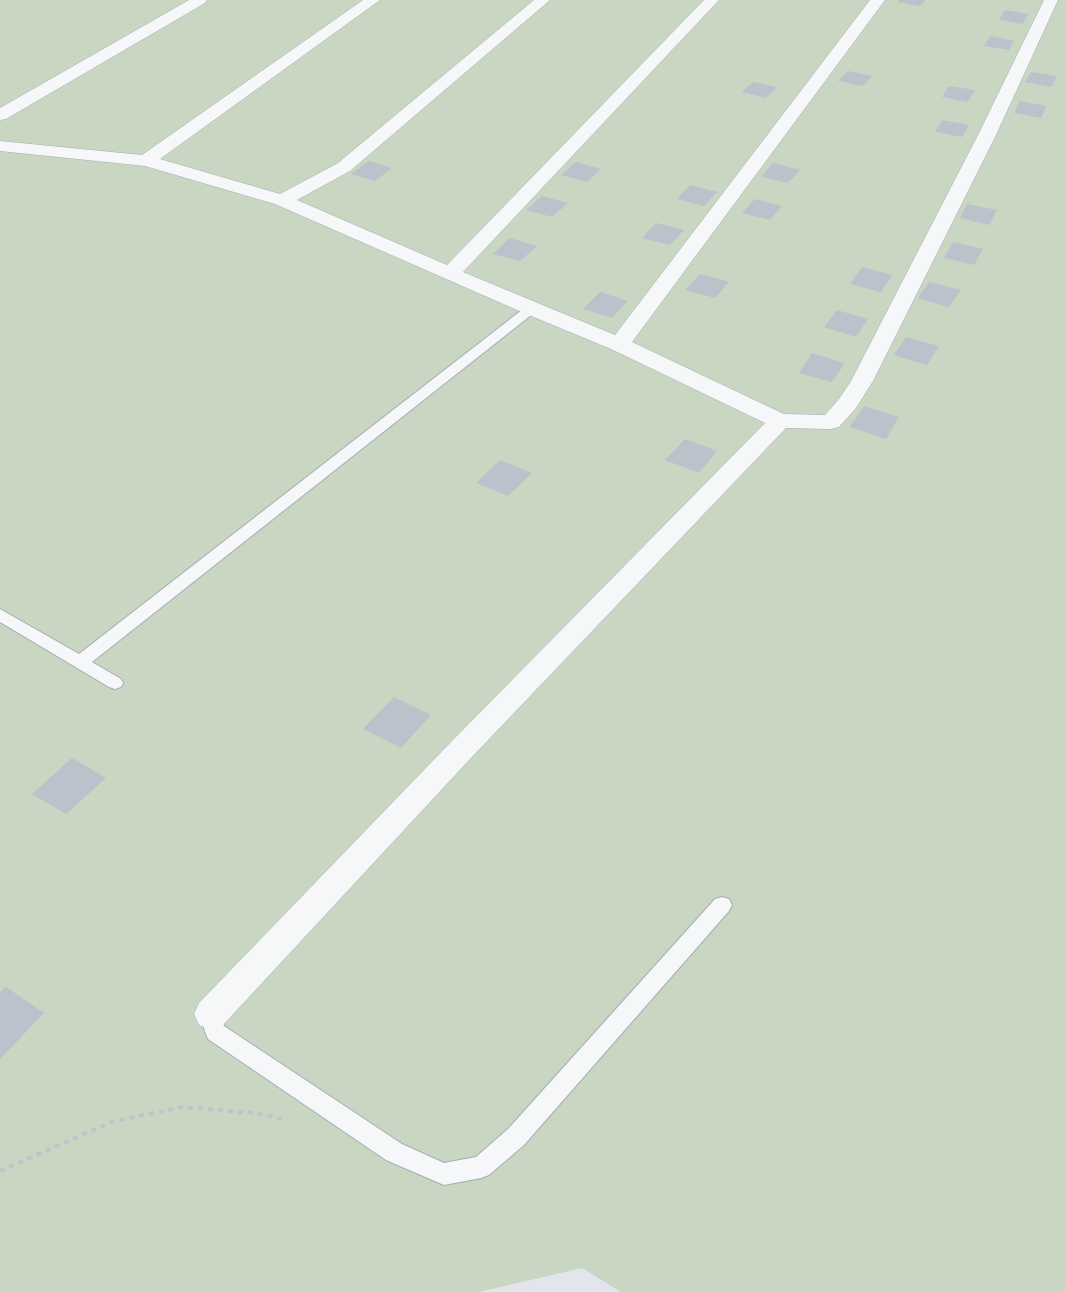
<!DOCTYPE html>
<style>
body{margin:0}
canvas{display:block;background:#e2e6ec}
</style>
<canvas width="1065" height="1292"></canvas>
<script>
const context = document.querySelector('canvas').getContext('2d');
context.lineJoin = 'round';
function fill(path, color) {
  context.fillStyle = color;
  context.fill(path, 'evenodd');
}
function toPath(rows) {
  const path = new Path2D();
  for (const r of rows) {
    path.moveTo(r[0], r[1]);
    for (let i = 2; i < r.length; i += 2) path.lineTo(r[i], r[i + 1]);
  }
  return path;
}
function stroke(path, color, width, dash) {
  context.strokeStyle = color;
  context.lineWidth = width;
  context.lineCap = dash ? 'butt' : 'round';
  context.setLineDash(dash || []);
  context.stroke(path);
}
fill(toPath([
 [0,0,1065,0,1065,1292,621,1292,582,1268,479,1292,0,1292]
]), '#c8d6c2');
fill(toPath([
 [899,0,926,0,920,6,898,2],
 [1005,10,1028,14,1023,24,999,20],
 [990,36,1014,41,1009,50,984,46],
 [848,71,872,76,863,86,838,81],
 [1031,72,1057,76,1051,87,1025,82],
 [753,82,777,87,766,98,742,92],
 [949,86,975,90,968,102,942,97],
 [1020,101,1046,106,1041,118,1014,113],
 [942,120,969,125,962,137,935,132],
 [369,161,392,168,375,181,351,174],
 [576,162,601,169,587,182,561,175],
 [773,163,800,170,788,183,761,177],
 [690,185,717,192,704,206,677,199],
 [542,196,568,203,552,217,526,210],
 [755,199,782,206,770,220,742,213],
 [967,204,997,210,989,225,960,218],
 [656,223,684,230,670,245,642,238],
 [510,238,537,246,520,261,493,254],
 [953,242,983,249,974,265,944,258],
 [862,267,892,275,881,292,850,284],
 [700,274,729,282,715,298,685,290],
 [929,282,961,290,949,307,918,298],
 [600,292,628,301,612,318,583,309],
 [837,310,868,319,856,337,824,327],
 [906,337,939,346,927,365,894,355],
 [812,353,845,363,832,382,799,373],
 [864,406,899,417,886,439,850,427],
 [685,439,717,451,699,473,665,460],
 [500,460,532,473,508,496,476,483],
 [394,697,431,715,401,748,363,729],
 [72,758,106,778,66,814,32,794],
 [6,987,44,1013,0,1059,0,993]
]), '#bbc2cc');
const lane = toPath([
 [531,305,537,309,535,312,92,662,121,679,123,683,121,687,115,689,109,687,0,622,0,609,79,654,527,306,531,305],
 [722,897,729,899,732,905,729,911,524,1145,489,1175,481,1178,444,1185,386,1160,208,1039,205,1032,201,1014,204,1007,211,1005,218,1007,224,1026,402,1144,444,1163,476,1157,508,1129,715,899,722,897]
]);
const street = toPath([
 [189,0,207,0,205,3,6,119,0,120,0,108,189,0],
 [363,0,380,0,160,159,280,194,338,163,534,0,550,0,350,171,297,200,447,265,704,0,719,0,463,272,615,335,870,0,885,0,632,342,784,414,825,415,839,399,851,381,978,135,1044,0,1058,0,996,135,873,381,856,408,839,427,831,429,786,428,470,759,223,1025,211,1030,199,1025,194,1014,199,1003,450,743,765,423,611,349,524,313,275,204,145,166,0,151,0,141,142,155,363,0]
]);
stroke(lane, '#a6adb7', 2);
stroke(street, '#a6adb7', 1);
stroke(toPath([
 [0,1171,111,1122,182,1107,264,1114,284,1120]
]), '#c0c4ca', 4, [5, 5]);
fill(lane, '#f5f7f9');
fill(street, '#f5f7f9');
</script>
